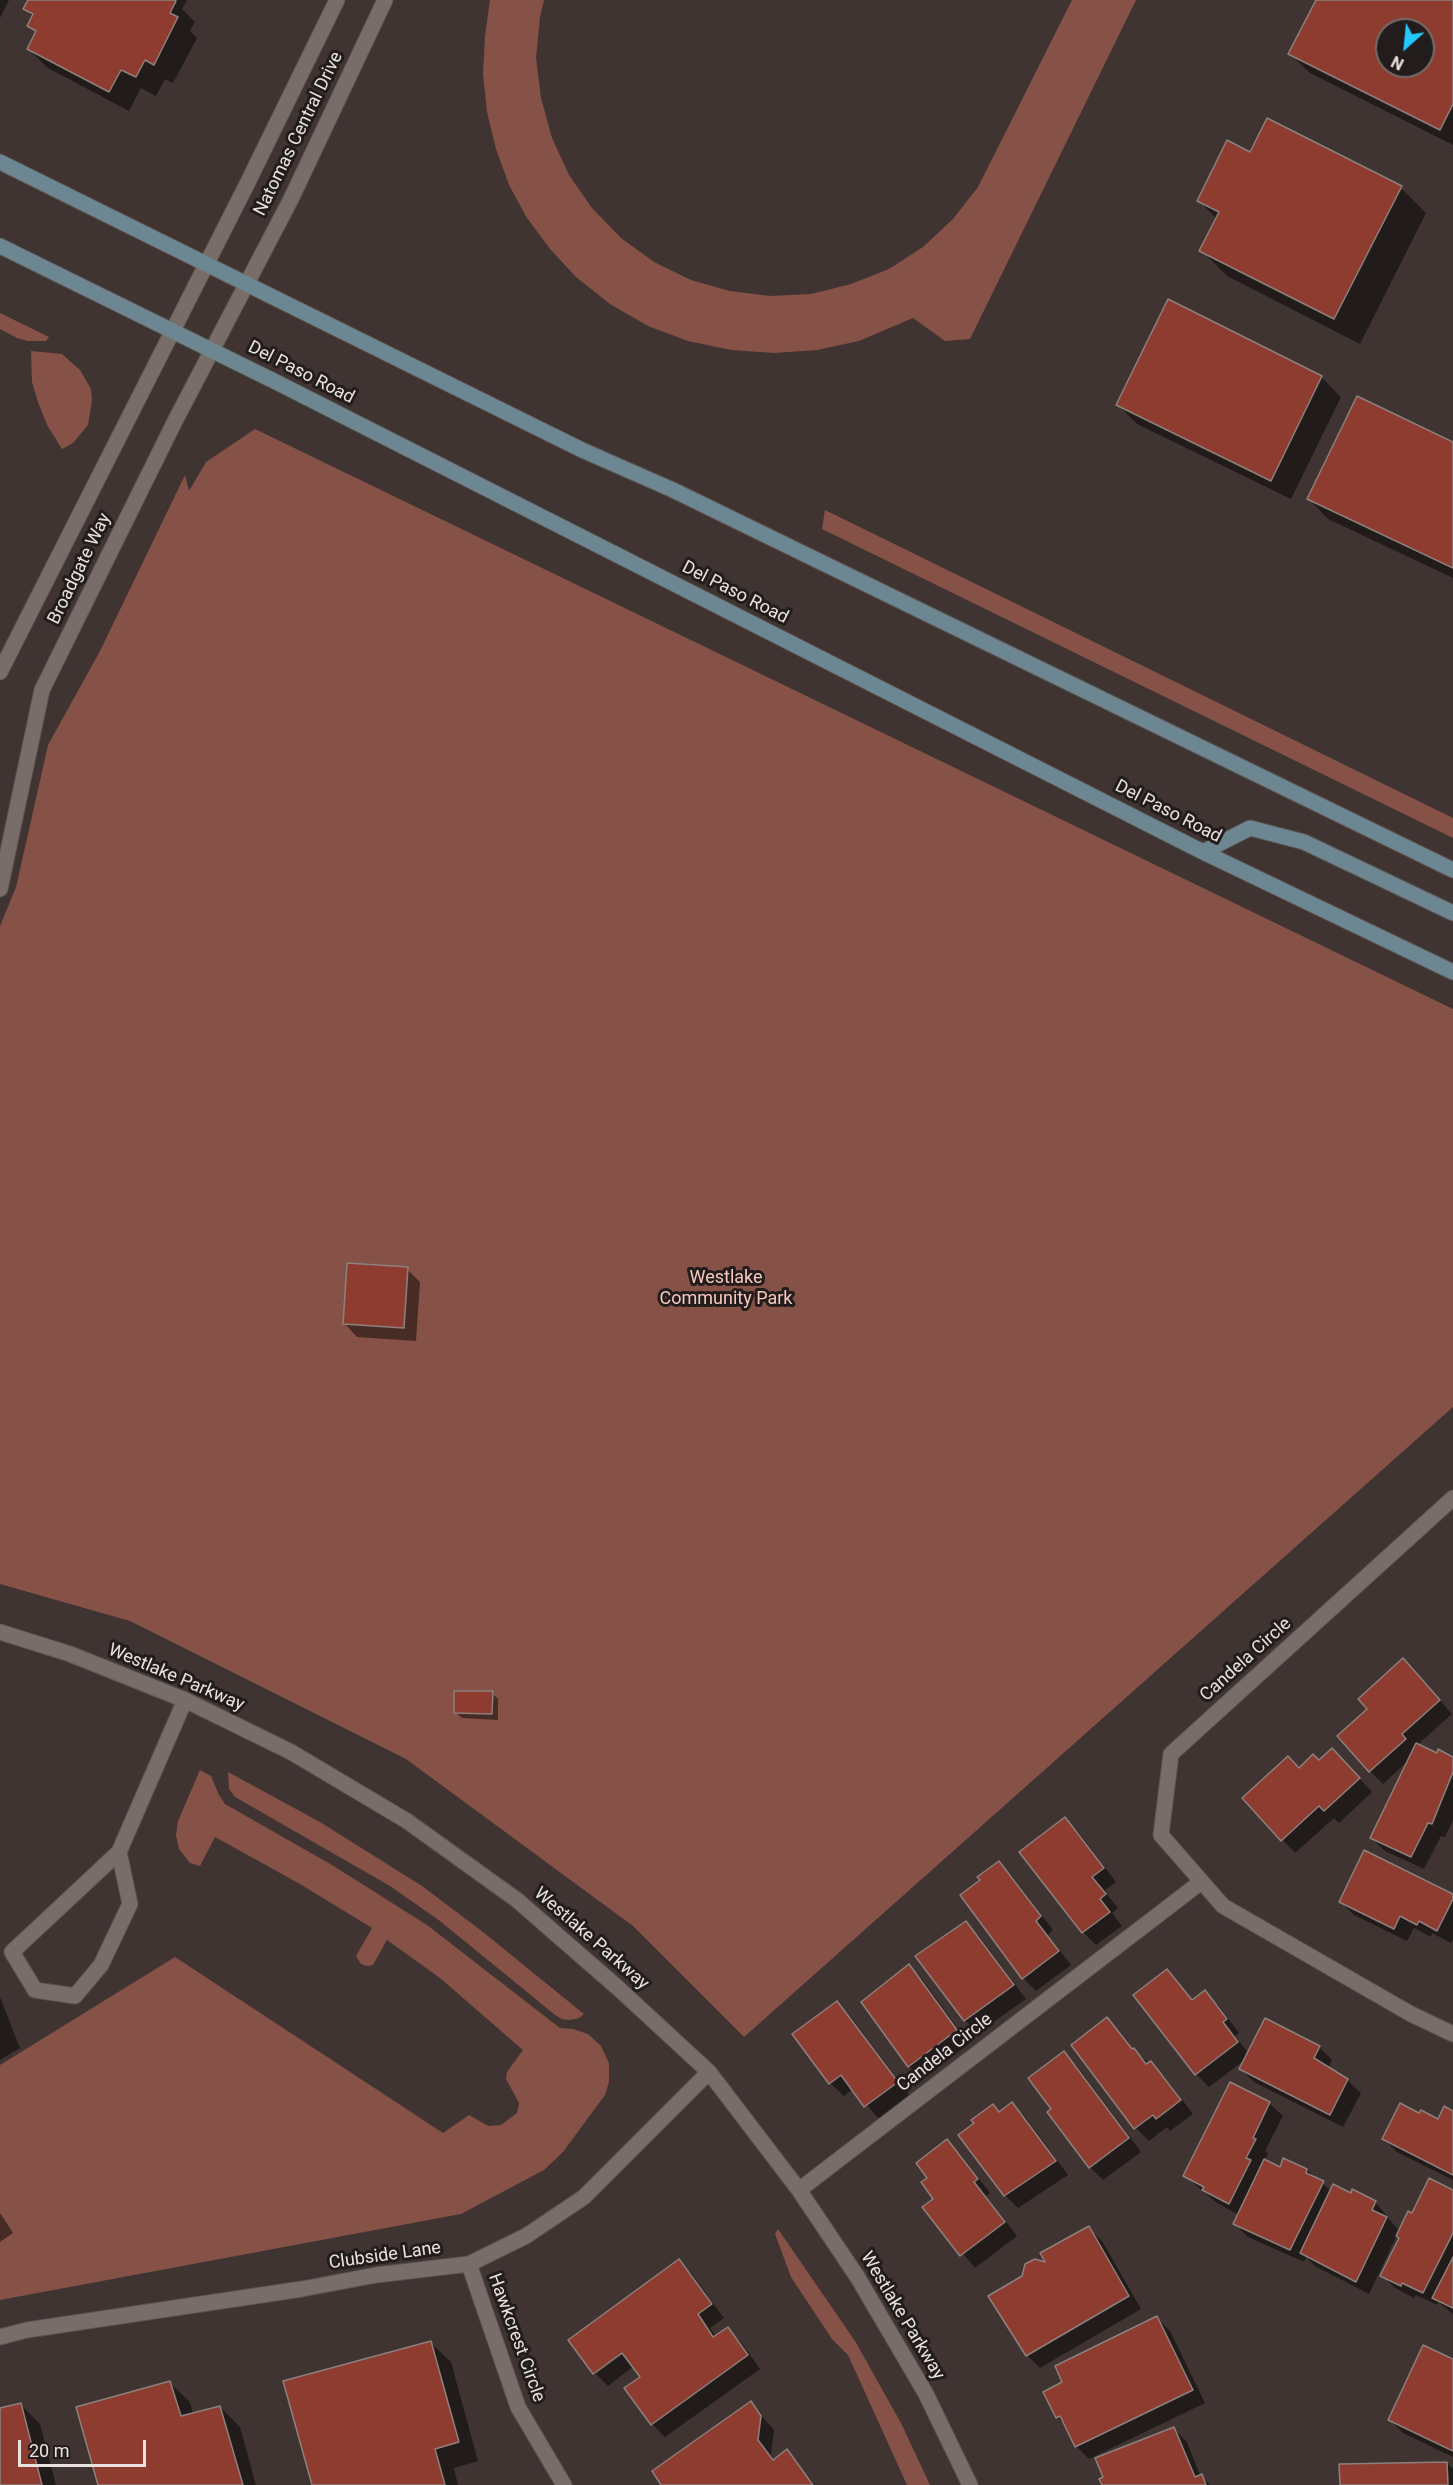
<!DOCTYPE html>
<style>
body{margin:0}
#map{position:relative;width:1453px;height:2485px;overflow:hidden;background:#3f3432;font-family:Roboto,sans-serif}
canvas{display:block}
.north{position:absolute;left:1375px;top:18px;width:60px;height:60px;box-sizing:border-box;background:#221d1c;border:2px solid #726c6a;border-radius:50%;rotate:207deg;font-size:16px;font-weight:700;line-height:24px;text-align:center;color:#e9e2e0}
.north::after{content:'';display:block;margin:auto;width:21px;height:27px;background:#23c9fe;clip-path:polygon(50% 0,100% 100%,50% 72%,0 100%)}
.scale{position:absolute;left:18px;top:2440px;width:128px;height:27px;box-sizing:border-box;border:3px solid #e9e2e0;border-top:0;padding-left:8px;font-size:18px;line-height:21px;white-space:nowrap;color:#e9e2e0;-webkit-text-stroke:4px #221d1c;paint-order:stroke}
</style>
<div id="map">
<canvas width="1453" height="2485"></canvas>
<div class="north">N</div>
<div class="scale">20 m</div>
</div>
<script>
const context = document.querySelector('canvas').getContext('2d');
context.lineJoin = 'round';
function fill(path, color) {
  context.fillStyle = color;
  context.fill(path, 'evenodd');
}
function toPath(rows) {
  const path = new Path2D();
  for (const r of rows) {
    path.moveTo(r[0], r[1]);
    for (let i = 2; i < r.length; i += 2) path.lineTo(r[i], r[i + 1]);
  }
  return path;
}
function stroke(path, color, width, dash) {
  context.strokeStyle = color;
  context.lineWidth = width;
  context.lineCap = dash ? 'butt' : 'round';
  context.setLineDash(dash || []);
  context.stroke(path);
}
function drawText(font, color, halo, rows, align = 'center') {
  context.font = font + ' Roboto,sans-serif';
  context.lineWidth = 6;
  context.setLineDash([]);
  context.textBaseline = 'middle';
  context.strokeStyle = halo;
  context.fillStyle = color;
  for (const [text, x, y, turn = 0] of rows) {
    context.save();
    context.translate(x, y);
    context.rotate((+turn || 0) * Math.PI / 180);
    context.textAlign = isNaN(turn) ? turn : align;
    if (halo) context.strokeText(text, 0, 0);
    context.fillText(text, 0, 0);
    context.restore();
  }
}
fill(toPath([
 [490,0,544,0,540,17,536,58,541,98,552,138,569,175,592,208,621,238,654,262,691,280,730,291,770,296,811,294,851,284,889,269,923,247,953,219,978,187,1072,0,1136,0,970,339,945,341,913,318,859,341,817,350,774,353,731,350,688,341,648,326,610,304,576,277,550,249,527,218,509,185,496,149,487,112,483,74,485,36],
 [0,313,49,337,46,341,28,341,17,338,0,329],
 [31,351,62,354,80,370,91,389,92,400,88,425,73,443,62,449,47,425,38,402,32,382],
 [255,429,1453,1009,1453,1407,744,2037,633,1926,406,1759,130,1621,0,1584,0,926,16,887,48,745,100,651,185,475,189,491,206,462],
 [825,510,1453,818,1453,838,822,529],
 [200,1770,211,1776,219,1795,225,1804,332,1865,427,1925,560,2028,573,2029,588,2034,601,2046,609,2063,609,2082,605,2095,563,2152,544,2170,461,2214,0,2300,0,2065,175,1957,443,2133,469,2115,488,2126,501,2125,517,2113,519,2103,506,2079,507,2072,523,2050,440,1978,387,1940,373,1965,367,1966,361,1964,356,1956,372,1928,300,1884,215,1837,200,1866,190,1863,179,1849,176,1835,178,1821],
 [228,1772,320,1822,422,1886,483,1932,584,2014,579,2018,570,2020,562,2019,555,2015,440,1921,390,1886,235,1797,229,1789],
 [778,2229,855,2341,901,2423,930,2485,907,2485,848,2355,832,2339,791,2277,775,2234]
]), '#865147');
fill(toPath([
 [0,0,9,0,0,18],
 [30,0,187,0,182,9,195,22,190,31,197,38,173,83,165,79,156,96,141,88,129,111,48,68,28,49,36,33,29,25,33,17,25,9],
 [1317,0,1453,0,1453,145,1310,73,1290,54],
 [1387,30,1423,30,1423,66,1387,66],
 [1268,120,1401,188,1426,213,1360,344,1227,276,1201,250,1217,219,1199,201,1251,154],
 [1321,377,1341,397,1291,499,1137,424,1118,405],
 [1453,443,1453,578,1328,519,1309,499],
 [407,1269,420,1282,416,1341,357,1337,344,1323],
 [1416,1673,1452,1714,1417,1745,1453,1759,1453,1820,1445,1837,1441,1836,1424,1869,1385,1851,1371,1838,1409,1760,1383,1784,1370,1771],
 [492,1693,498,1699,498,1720,462,1718,455,1712],
 [1319,1762,1345,1763,1372,1792,1339,1823,1334,1818,1295,1853,1244,1798,1299,1769],
 [1065,1819,1078,1832,1116,1882,1104,1891,1118,1908,1112,1913,1122,1926,1096,1945,1083,1932,1022,1853],
 [999,1863,1012,1876,1053,1930,1048,1935,1071,1965,1036,1991,1023,1978,982,1881],
 [1453,1895,1453,1939,1451,1943,1432,1933,1431,1937,1414,1928,1407,1941,1354,1915,1341,1902],
 [966,1923,979,1936,1026,1999,978,2033,965,2020],
 [909,1966,922,1979,969,2044,922,2079,909,2066],
 [1167,1971,1194,2001,1204,1992,1218,2005,1239,2033,1235,2036,1249,2054,1319,2047,1332,2060,1328,2069,1347,2080,1361,2093,1343,2127,1254,2082,1241,2069,1246,2059,1209,2087,1196,2074],
 [0,1997,20,2048,0,2060],
 [837,2003,850,2016,910,2096,879,2119,853,2089,844,2096,830,2083,794,2035],
 [1107,2019,1134,2050,1164,2076,1193,2114,1170,2131,1167,2127,1149,2141,1136,2128,1073,2045],
 [1064,2053,1077,2066,1141,2152,1103,2180,1090,2167,1053,2109],
 [1269,2103,1283,2116,1265,2151,1268,2154,1264,2161,1280,2169,1307,2170,1331,2191,1375,2202,1400,2232,1412,2215,1453,2192,1453,2314,1438,2302,1437,2305,1416,2295,1414,2298,1395,2288,1382,2275,1400,2238,1397,2235,1369,2294,1315,2266,1306,2257,1304,2262,1248,2237,1235,2224,1239,2215,1217,2203,1184,2175],
 [1012,2104,1025,2117,1068,2175,1018,2208,1005,2195,960,2135],
 [1453,2113,1453,2180,1397,2152,1384,2139,1420,2115,1439,2121],
 [947,2141,960,2154,990,2193,986,2196,1017,2236,975,2268,924,2208,935,2199,929,2178],
 [0,2213,13,2233,0,2242],
 [1088,2228,1102,2241,1141,2309,1040,2368,1027,2355,1048,2264],
 [679,2261,692,2274,724,2318,710,2328,716,2337,727,2328,741,2342,760,2369,665,2437,652,2424,627,2388,642,2377,634,2366,608,2386,596,2374,629,2349],
 [1157,2318,1170,2331,1205,2403,1089,2459,1076,2446,1066,2426,1057,2417],
 [431,2343,451,2362,478,2461,454,2468,458,2485,314,2485],
 [1453,2360,1453,2457,1403,2433,1390,2420],
 [170,2383,190,2402,193,2415,220,2407,240,2427,256,2485,100,2485],
 [750,2403,774,2430,771,2455,775,2460,787,2451,815,2485,663,2485],
 [20,2404,40,2424,56,2485,0,2485,0,2410],
 [1173,2428,1187,2442,1200,2475,1210,2485,1104,2485],
 [1447,2463,1453,2469,1453,2485,1341,2485]
]), '#0007');
const building = toPath([
 [28,0,174,0,176,1,170,13,178,17,154,65,145,60,136,77,121,70,109,92,27,49,36,31,27,26,33,14,23,9,28,0],
 [1316,0,1453,0,1453,104,1440,130,1288,54,1316,0],
 [1387,30,1423,30,1423,66,1387,66,1387,30],
 [1267,118,1402,186,1334,319,1199,251,1219,212,1197,201,1227,140,1250,152,1267,118],
 [1168,299,1322,376,1271,481,1116,405,1168,299],
 [1357,396,1453,442,1453,568,1307,499,1357,396],
 [347,1263,408,1267,404,1328,343,1324,347,1263],
 [1403,1658,1440,1700,1402,1734,1406,1739,1369,1772,1337,1736,1367,1709,1358,1699,1403,1658],
 [454,1691,493,1691,492,1714,454,1713,454,1691],
 [1416,1743,1437,1753,1438,1749,1453,1757,1453,1772,1432,1824,1428,1823,1411,1857,1370,1838,1416,1743],
 [1332,1748,1360,1778,1324,1811,1319,1806,1281,1841,1242,1798,1288,1756,1299,1768,1313,1754,1319,1760,1332,1748],
 [1065,1817,1104,1868,1092,1877,1106,1894,1100,1899,1110,1912,1082,1933,1019,1852,1065,1817],
 [1364,1850,1453,1894,1453,1899,1437,1931,1419,1921,1417,1925,1400,1916,1394,1929,1339,1902,1364,1850],
 [999,1861,1041,1916,1036,1921,1059,1951,1022,1979,960,1895,980,1880,977,1877,999,1861],
 [966,1921,1014,1985,964,2021,915,1956,966,1921],
 [909,1964,957,2030,908,2067,861,2002,909,1964],
 [1167,1969,1192,2000,1205,1990,1227,2019,1223,2022,1238,2042,1195,2075,1133,1995,1167,1969],
 [837,2001,898,2082,864,2107,841,2075,829,2084,792,2034,837,2001],
 [1107,2017,1132,2049,1134,2048,1146,2064,1151,2061,1181,2100,1156,2119,1153,2115,1134,2129,1071,2045,1107,2017],
 [1265,2018,1320,2046,1314,2058,1348,2079,1330,2115,1239,2069,1265,2018],
 [1064,2051,1129,2138,1089,2168,1047,2112,1051,2109,1028,2078,1064,2051],
 [1230,2082,1270,2102,1253,2138,1256,2139,1246,2158,1251,2160,1229,2204,1202,2190,1204,2187,1183,2176,1230,2082],
 [1012,2102,1056,2161,1004,2196,958,2135,974,2123,971,2120,993,2104,999,2112,1012,2102],
 [1400,2103,1419,2113,1421,2110,1438,2119,1444,2106,1453,2111,1453,2175,1382,2139,1400,2103],
 [947,2139,978,2179,974,2182,1005,2222,960,2256,922,2207,933,2199,921,2182,927,2178,916,2163,947,2139],
 [1283,2158,1307,2169,1306,2173,1324,2181,1290,2250,1233,2224,1264,2159,1280,2167,1283,2158],
 [1429,2178,1453,2190,1453,2233,1423,2293,1402,2283,1401,2286,1380,2276,1399,2238,1396,2236,1408,2211,1412,2213,1429,2178],
 [1333,2184,1351,2193,1352,2189,1376,2201,1372,2210,1387,2217,1356,2282,1300,2253,1333,2184],
 [1089,2226,1129,2296,1026,2356,988,2296,1022,2276,1025,2264,1035,2259,1045,2262,1040,2253,1089,2226],
 [1453,2257,1453,2308,1432,2298,1453,2257],
 [679,2259,712,2304,698,2314,713,2337,728,2327,748,2355,651,2425,624,2388,640,2377,622,2353,593,2374,568,2340,679,2259],
 [1157,2316,1193,2390,1075,2447,1060,2416,1056,2418,1043,2392,1062,2382,1055,2366,1157,2316],
 [431,2341,459,2442,435,2449,445,2485,312,2485,283,2381,431,2341],
 [1423,2345,1453,2359,1453,2451,1388,2420,1423,2345],
 [170,2381,181,2416,220,2406,243,2485,98,2485,76,2407,170,2381],
 [751,2401,761,2416,758,2440,773,2460,787,2449,813,2485,661,2485,652,2471,751,2401],
 [21,2403,42,2485,0,2485,0,2408,21,2403],
 [1174,2427,1195,2477,1202,2474,1206,2485,1102,2485,1099,2479,1103,2477,1095,2458,1174,2427],
 [1447,2462,1448,2485,1340,2485,1339,2464,1447,2462]
]);
fill(building, '#8e3c2f');
stroke(building, '#8d807e', 1.5);
const lane = toPath([
 [119,1852,130,1904,101,1965,75,1996,35,1990,12,1952,119,1852,185,1700]
]);
const street = toPath([
 [0,672,248,182,337,0],
 [0,889,42,690,175,421,291,199,385,0],
 [1453,1498,1171,1754,1161,1835,1223,1906,1411,2014,1453,2034],
 [0,1632,70,1654,185,1700,291,1752,407,1821,517,1900,618,1988,709,2072,799,2190,858,2278,926,2394,970,2485],
 [799,2190,1201,1882],
 [469,2264,518,2407,564,2485],
 [0,2337,27,2330,302,2289,376,2275,469,2264,526,2236,584,2197,709,2072]
]);
const secondary = toPath([
 [0,162,582,450,673,490,1453,870],
 [0,246,278,383,1203,852,1453,972],
 [1203,852,1250,828,1304,842,1453,913]
]);
stroke(lane, '#5c5351', 17);
stroke(street, '#5c5351', 17);
stroke(secondary, '#5c5351', 17);
stroke(lane, '#796d6a', 15);
stroke(street, '#796d6a', 15);
stroke(secondary, '#6d8792', 15);
drawText('18px', '#e9e2e0', '#221d1c', [
 ["Natomas Central Drive",299,134,-64],
 ["Del Paso Road",301,373,27],
 ["Broadgate Way",80,569,-64],
 ["Del Paso Road",735,593,27],
 ["Del Paso Road",1168,812,27],
 ["Candela Circle",1246,1660,-42],
 ["Westlake Parkway",176,1678,23],
 ["Westlake Parkway",591,1939,41],
 ["Candela Circle",945,2053,-38],
 ["Clubside Lane",385,2256,-8],
 ["Westlake Parkway",902,2316,59],
 ["Hawkcrest Circle",516,2338,70]
]);
drawText('18px', '#f9c8be', '#221d1c', [
 ["Westlake",726,1278],
 ["Community Park",726,1299]
]);
</script>
